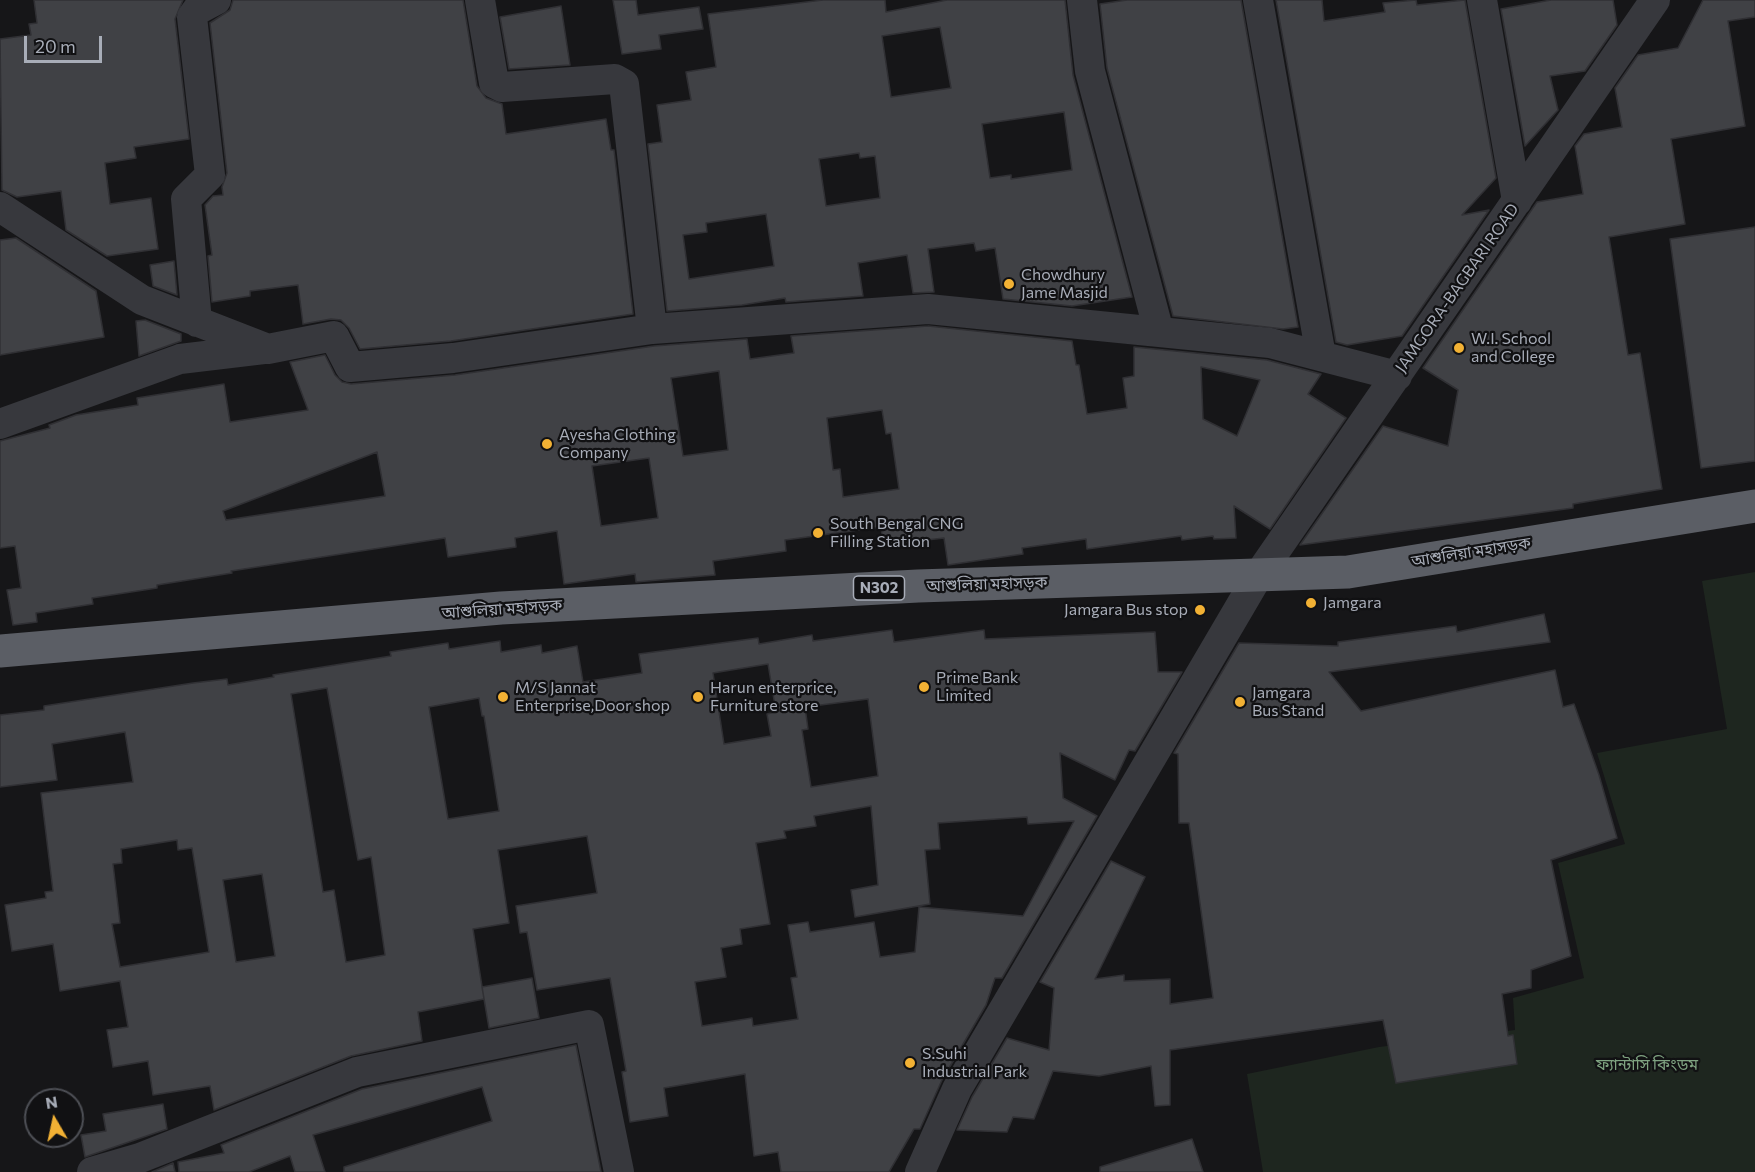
<!DOCTYPE html>
<meta charset="utf-8">
<style>
body{margin:0}
#map{position:relative;width:1755px;height:1172px;overflow:hidden;background:#161618;font-family:Commissioner,sans-serif}
canvas{display:block}
.north{position:absolute;left:24px;top:1088px;width:60px;height:60px;box-sizing:border-box;background:#111113;border:2px solid #4d4f55;border-radius:50%;rotate:351deg;font-size:16px;font-weight:700;line-height:24px;text-align:center;color:#a8adb8}
.north::after{content:'';display:block;margin:auto;width:21px;height:27px;background:#f2b134;clip-path:polygon(50% 0,100% 100%,50% 72%,0 100%)}
.scale{position:absolute;left:24px;top:36px;width:78px;height:27px;box-sizing:border-box;border:3px solid #a8adb8;border-top:0;padding-left:8px;font-size:18px;line-height:21px;white-space:nowrap;color:#a8adb8;-webkit-text-stroke:4px #111113;paint-order:stroke}
</style>
<div id="map">
<canvas width="1755" height="1172"></canvas>
<div class="north">N</div>
<div class="scale">20 m</div>
</div>
<script>
const context = document.querySelector('canvas').getContext('2d');
context.lineJoin = 'round';
function fill(path, color) {
  context.fillStyle = color;
  context.fill(path, 'evenodd');
}
function toPath(rows) {
  const path = new Path2D();
  for (const r of rows) {
    path.moveTo(r[0], r[1]);
    for (let i = 2; i < r.length; i += 2) path.lineTo(r[i], r[i + 1]);
  }
  return path;
}
function stroke(path, color, width, dash) {
  context.strokeStyle = color;
  context.lineWidth = width;
  context.lineCap = dash ? 'butt' : 'round';
  context.setLineDash(dash || []);
  context.stroke(path);
}
function drawText(font, color, halo, rows, align = 'center') {
  context.font = font + ' Commissioner,"Noto Sans Bengali",sans-serif';
  context.lineWidth = 4.5;
  context.setLineDash([]);
  context.textBaseline = 'middle';
  context.strokeStyle = halo;
  context.fillStyle = color;
  for (const [text, x, y, turn = 0] of rows) {
    context.save();
    context.translate(x, y);
    context.rotate((+turn || 0) * Math.PI / 180);
    context.textAlign = isNaN(turn) ? turn : align;
    if (halo) context.strokeText(text, 0, 0);
    context.fillText(text, 0, 0);
    context.restore();
  }
}
fill(toPath([
 [1755,572,1755,1172,1263,1172,1247,1074,1379,1047,1515,1030,1513,998,1584,978,1558,863,1625,844,1597,753,1727,729,1702,581]
]), '#1e261f');
const building = toPath([
 [34,0,183,0,175,19,189,139,134,147,136,158,105,163,110,204,151,198,158,249,107,256,66,230,61,191,17,197,2,190,0,39,31,35,29,24,37,23,34,0],
 [233,0,463,0,477,86,486,98,502,104,506,134,606,119,611,150,614,150,633,314,451,341,360,349,349,328,341,320,331,319,303,324,298,285,250,291,250,296,212,302,208,256,212,255,205,205,213,196,223,195,222,187,227,173,210,23,230,10,233,0],
 [613,0,636,0,638,15,699,7,703,29,659,35,661,49,622,54,613,0],
 [823,0,885,0,886,12,947,0,1065,0,1073,75,1132,297,1072,306,1003,299,995,248,976,251,974,243,928,249,934,292,913,293,907,255,858,263,863,296,786,302,785,298,742,305,667,311,648,144,662,142,657,105,691,100,686,72,716,67,708,14,823,0],
 [940,27,951,88,891,97,882,36,940,27],
 [1064,112,1072,170,1011,179,1011,175,990,178,982,124,1064,112],
 [859,153,860,158,875,156,880,198,826,206,819,159,859,153],
 [766,214,774,266,689,279,683,235,707,232,706,223,766,214],
 [1127,0,1241,0,1298,327,1283,329,1173,316,1107,68,1100,4,1127,0],
 [1276,0,1322,0,1324,21,1385,12,1383,3,1416,0,1417,5,1465,0,1496,178,1462,215,1489,210,1402,336,1347,345,1336,342,1276,0],
 [1551,0,1613,0,1617,25,1585,71,1550,76,1558,110,1525,146,1501,9,1551,0],
 [1703,0,1755,0,1755,17,1728,21,1745,126,1671,139,1685,224,1609,237,1628,355,1640,353,1662,489,1573,504,1573,508,1300,545,1383,426,1448,446,1458,390,1423,368,1537,202,1583,194,1575,146,1584,134,1622,127,1615,88,1638,55,1678,48,1703,0],
 [561,6,570,65,509,69,500,17,561,6],
 [1755,227,1755,461,1701,468,1670,239,1755,227],
 [16,238,96,291,104,337,0,355,0,240,16,238],
 [174,261,177,295,153,286,150,265,174,261],
 [145,320,181,334,181,341,139,356,136,321,145,320],
 [928,326,1072,341,1076,365,1079,365,1087,414,1127,408,1123,378,1134,376,1134,347,1267,360,1321,374,1308,394,1346,418,1270,529,1234,506,1236,538,1214,539,1213,536,1182,540,1181,536,1087,549,1086,539,1022,548,1023,554,948,565,944,538,883,545,881,527,785,540,786,551,713,561,715,575,636,582,635,574,564,584,557,531,515,538,516,547,448,557,445,538,231,571,232,573,157,585,157,588,92,598,93,604,36,613,37,622,13,625,7,590,21,588,15,546,0,548,0,441,50,428,49,425,76,415,138,405,137,398,224,384,230,422,308,410,290,362,325,355,335,375,342,382,351,384,455,375,654,346,747,339,750,359,794,353,791,336,928,326],
 [1201,367,1260,380,1237,436,1203,419,1201,367],
 [719,371,728,450,683,456,671,378,719,371],
 [882,410,886,434,891,433,899,489,843,497,840,469,833,470,827,418,882,410],
 [377,452,385,496,226,520,223,511,377,452],
 [649,458,658,518,601,526,592,466,649,458],
 [1544,614,1550,642,1329,672,1361,711,1555,670,1563,707,1574,704,1599,775,1617,838,1551,860,1571,956,1531,970,1531,988,1502,994,1508,1036,1513,1035,1517,1064,1396,1083,1383,1020,1170,1050,1170,1105,1155,1106,1151,1066,1099,1076,1053,1071,1034,1119,1013,1117,1007,1132,957,1130,972,1097,1007,1038,1049,1050,1054,988,1040,982,1111,861,1145,877,1095,979,1124,975,1124,981,1170,979,1170,1004,1213,998,1189,823,1179,823,1178,754,1174,753,1239,643,1338,646,1338,642,1456,626,1457,632,1544,614],
 [892,630,894,642,984,630,985,639,1155,632,1158,672,1182,672,1135,751,1129,750,1115,780,1060,753,1063,798,1097,816,1002,978,995,978,986,1005,942,1080,920,1129,914,1129,889,1172,781,1172,778,1152,754,1156,745,1074,664,1088,668,1116,630,1122,622,1072,626,1071,610,978,537,990,527,932,520,933,516,906,597,893,587,836,498,850,509,923,473,929,484,999,418,1012,422,1041,351,1056,214,1110,210,1086,153,1095,148,1061,113,1067,107,1030,128,1027,120,981,60,991,53,944,12,951,5,905,46,898,45,892,53,891,41,793,133,782,125,732,52,744,57,780,0,787,0,715,44,710,44,706,193,683,227,679,228,685,274,677,273,675,391,656,390,652,448,643,449,649,500,641,501,652,541,645,542,653,577,646,583,682,642,673,639,654,758,638,759,644,812,635,813,641,892,630],
 [768,664,776,712,767,714,771,736,724,744,713,673,768,664],
 [327,688,358,860,371,857,385,955,346,962,334,890,323,892,291,694,327,688],
 [479,698,482,716,484,716,499,811,448,819,429,707,479,698],
 [868,699,878,776,811,787,802,730,808,729,805,707,868,699],
 [871,806,878,885,851,890,855,917,930,904,925,850,940,849,938,823,1027,817,1028,824,1074,821,1023,916,919,907,915,952,880,957,874,922,810,932,808,922,788,925,797,977,791,978,798,1019,753,1026,752,1018,702,1026,695,982,726,977,721,948,742,944,740,929,770,924,756,843,786,838,784,831,816,826,814,816,871,806],
 [177,840,178,850,192,848,209,952,120,967,112,924,120,923,113,864,122,863,121,849,177,840],
 [262,874,275,956,236,962,223,880,262,874],
 [532,978,539,1018,489,1028,482,987,532,978],
 [576,1045,601,1172,344,1172,344,1167,492,1121,482,1087,313,1135,325,1172,295,1172,290,1156,249,1172,179,1172,178,1162,224,1153,221,1145,362,1089,576,1045],
 [163,1104,167,1129,85,1157,81,1135,106,1131,103,1114,163,1104],
 [1192,1139,1203,1172,1100,1172,1100,1167,1192,1139],
 [173,1163,175,1172,152,1172,173,1163]
]);
fill(building, '#404145');
stroke(building, '#303034', 1.5);
stroke(toPath([
 [480,0,494,83,502,87,615,79,624,84,652,329],
 [1082,0,1090,71,1159,332],
 [1258,0,1321,356],
 [1482,0,1517,201],
 [0,207,142,300,268,349,334,336,350,367,453,358,652,329,928,309,1270,343,1397,376],
 [197,322,186,199,210,175,192,17,197,10,216,0],
 [0,424,180,359,264,349],
 [92,1172,140,1158,357,1072,589,1025,619,1172],
 [920,1172,957,1089,1258,576,1655,0]
]), '#37383d', 30);
stroke(toPath([
 [0,651,501,608,918,586,1348,572,1755,506]
]), '#5b5e65', 33);
for (const [x, y, r, color] of [
 [1009,284,6,"#f2b134"],
 [1459,348,6,"#f2b134"],
 [547,444,6,"#f2b134"],
 [818,533,6,"#f2b134"],
 [1311,603,6,"#f2b134"],
 [1200,610,6,"#f2b134"],
 [924,687,6,"#f2b134"],
 [503,697,6,"#f2b134"],
 [698,697,6,"#f2b134"],
 [1240,702,6,"#f2b134"],
 [910,1063,6,"#f2b134"]
]) {
  const dot = new Path2D();
  dot.arc(x, y, r, 0, 2 * Math.PI);
  context.fillStyle = color;
  context.fill(dot);
  stroke(dot, '#111113', 2);
}
for (const [x, y, w] of [
 [879,588,51]
]) {
  const box = new Path2D();
  box.roundRect(x - w / 2, y - 12, w, 24, 4.5);
  context.fillStyle = '#111113';
  context.fill(box);
  stroke(box, '#a8adb8', 1.5);
}
drawText('bold 15px', '#a8adb8', null, [
 ["N302",879,588]
]);
drawText('16px', '#a8adb8', '#111113', [
 ["Chowdhury",1021,275],
 ["Jame Masjid",1021,293],
 ["W.I. School",1471,339],
 ["and College",1471,357],
 ["Ayesha Clothing",559,435],
 ["Company",559,453],
 ["South Bengal CNG",830,524],
 ["Filling Station",830,542],
 ["Jamgara",1323,603],
 ["Jamgara Bus stop",1188,610,"right"],
 ["Prime Bank",936,678],
 ["Limited",936,696],
 ["M/S Jannat",515,688],
 ["Enterprise,Door shop",515,706],
 ["Harun enterprice,",710,688],
 ["Furniture store",710,706],
 ["Jamgara",1252,693],
 ["Bus Stand",1252,711],
 ["S.Suhi",922,1054],
 ["Industrial Park",922,1072]
], 'left');
drawText('16px', '#a8adb8', '#111113', [
 ["JAMGORA-BAGBARI ROAD",1457,288,-55],
 ["আশুলিয়া মহাসড়ক",1471,552,-9],
 ["আশুলিয়া মহাসড়ক",987,584,-2],
 ["আশুলিয়া মহাসড়ক",502,609,-4]
]);
drawText('16px', '#7fa381', '#111113', [
 ["ফ্যান্টাসি কিংডম",1647,1065]
]);
</script>
